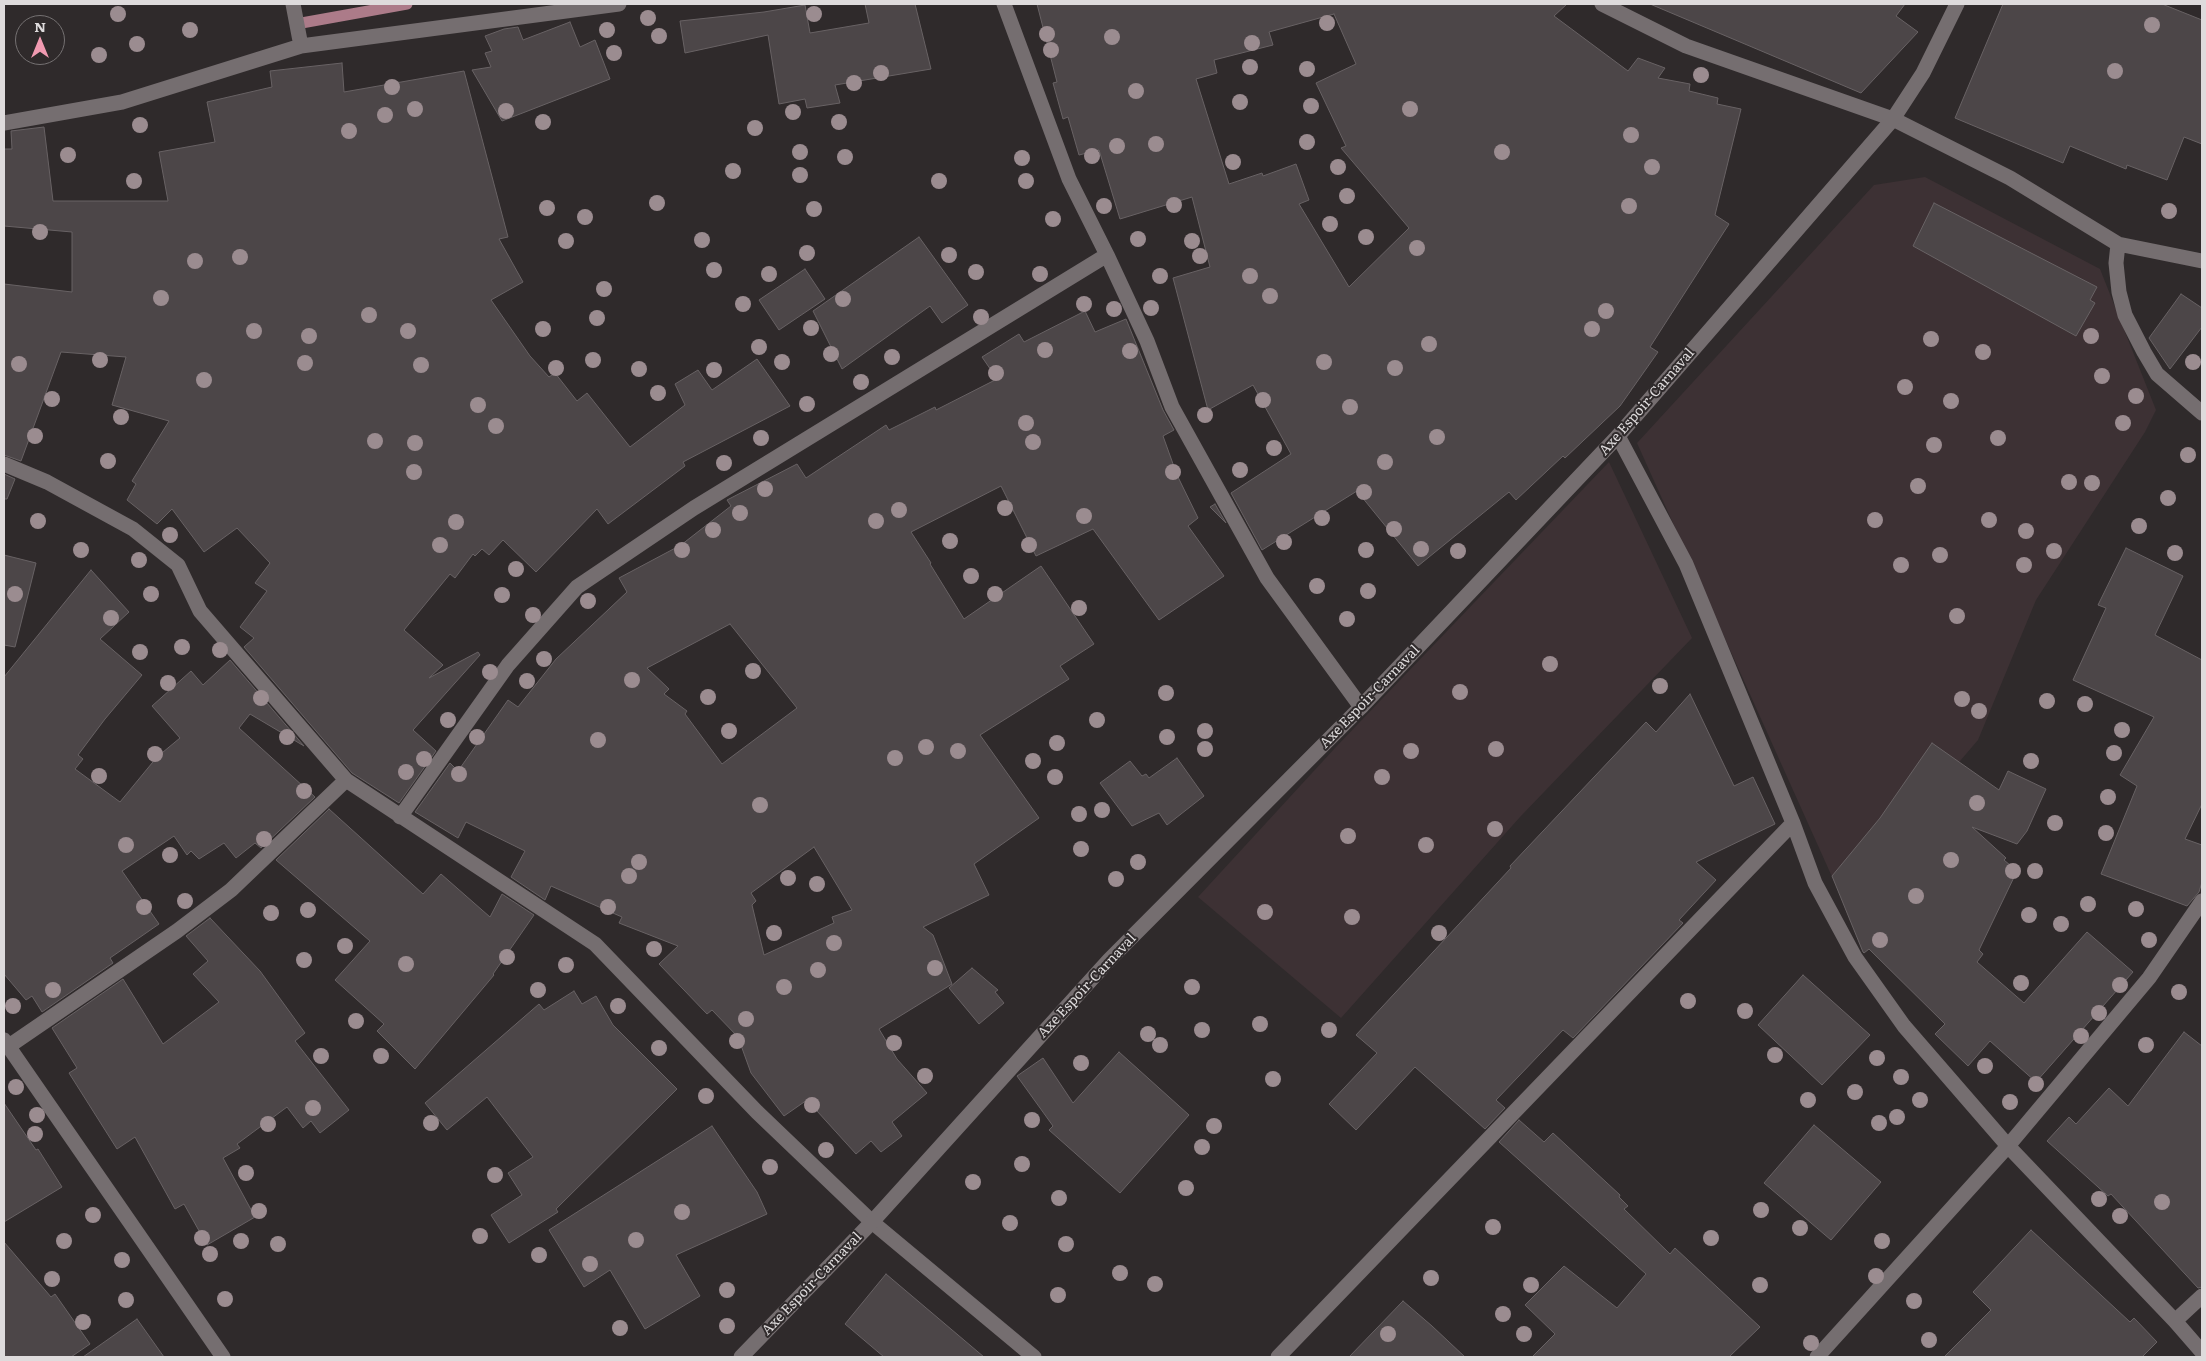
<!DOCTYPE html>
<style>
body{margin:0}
#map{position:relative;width:2206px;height:1361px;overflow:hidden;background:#2f2a2b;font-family:Literata,serif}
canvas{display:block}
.frame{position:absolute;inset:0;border:5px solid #dedbdc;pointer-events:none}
.north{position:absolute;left:15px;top:15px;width:50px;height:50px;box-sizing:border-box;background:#2f2a2b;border:1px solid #757172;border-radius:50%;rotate:0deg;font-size:14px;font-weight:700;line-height:20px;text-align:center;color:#dedbdc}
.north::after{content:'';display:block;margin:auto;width:18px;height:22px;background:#f19ab1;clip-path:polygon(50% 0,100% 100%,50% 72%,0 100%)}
</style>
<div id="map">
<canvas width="2206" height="1361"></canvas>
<div class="frame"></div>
<div class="north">N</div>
</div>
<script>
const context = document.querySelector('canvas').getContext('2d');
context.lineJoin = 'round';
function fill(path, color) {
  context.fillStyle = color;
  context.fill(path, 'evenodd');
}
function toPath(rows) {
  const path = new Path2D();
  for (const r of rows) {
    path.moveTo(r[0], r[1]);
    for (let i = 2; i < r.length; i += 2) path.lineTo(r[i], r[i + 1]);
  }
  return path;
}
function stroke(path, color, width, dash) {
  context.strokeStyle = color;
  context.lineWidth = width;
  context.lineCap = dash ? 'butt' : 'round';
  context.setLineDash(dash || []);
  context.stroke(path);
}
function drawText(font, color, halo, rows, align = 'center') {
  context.font = font + ' Literata,serif';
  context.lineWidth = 4;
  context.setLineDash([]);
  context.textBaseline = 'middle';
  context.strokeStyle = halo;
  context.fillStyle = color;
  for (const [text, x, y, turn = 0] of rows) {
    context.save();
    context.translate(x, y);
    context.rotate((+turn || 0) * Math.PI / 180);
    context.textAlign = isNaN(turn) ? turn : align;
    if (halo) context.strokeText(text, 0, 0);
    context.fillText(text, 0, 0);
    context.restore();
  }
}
fill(toPath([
 [1925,177,2100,269,2156,410,2145,432,2036,600,1978,740,1842,899,1637,443,1874,185],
 [1609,462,1692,638,1520,817,1341,1018,1198,897,1335,748]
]), '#3d3134');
stroke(toPath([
 [296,24,407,4]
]), '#ac7b89', 11);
const building = toPath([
 [865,4,915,4,931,69,835,85,840,103,807,108,805,99,779,104,768,35,685,53,680,21,764,12,805,5,810,33,869,23,865,4],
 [1037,4,1567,4,1554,16,1628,71,1638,58,1665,68,1658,78,1690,84,1689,91,1718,98,1717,104,1741,109,1715,215,1729,224,1650,347,1658,352,1620,406,1565,458,1563,456,1516,500,1509,492,1418,566,1357,491,1262,550,1231,493,1291,454,1253,385,1208,410,1173,278,1210,267,1192,197,1120,219,1099,150,1079,155,1068,117,1063,119,1053,83,1057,82,1037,4],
 [1334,14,1356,64,1316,83,1346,146,1341,148,1409,228,1349,287,1299,204,1309,200,1296,164,1263,176,1262,173,1229,184,1196,79,1217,73,1214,60,1273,45,1269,32,1334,14],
 [1650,4,1905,4,1896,16,1918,32,1861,93,1650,4],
 [2003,4,2162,4,2202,20,2202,144,2184,137,2167,180,2127,165,2126,169,2070,146,2063,163,1955,118,2003,4],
 [570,22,580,47,595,40,610,79,502,121,472,70,491,67,485,53,492,51,485,36,504,29,518,27,523,40,570,22],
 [342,63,344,92,464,71,508,237,499,239,523,282,491,300,530,356,549,377,555,373,577,401,587,393,630,447,685,405,675,384,698,370,712,390,757,359,790,406,683,462,685,466,608,524,597,509,536,572,503,540,489,555,482,549,475,556,473,554,455,578,450,574,404,630,443,665,429,678,478,652,480,655,413,730,436,751,399,803,352,773,244,647,254,638,240,627,267,591,255,583,270,563,237,528,204,552,172,509,157,524,127,500,136,484,132,481,169,421,112,405,126,357,61,352,21,461,4,455,4,284,72,292,72,232,4,226,4,149,12,149,11,131,44,127,53,201,168,201,159,152,215,142,207,102,272,87,270,71,342,63],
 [1934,203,2097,287,2090,300,2095,303,2076,336,1913,246,1934,203],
 [919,237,968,305,942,323,930,306,842,369,813,311,919,237],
 [805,269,825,299,779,330,759,300,805,269],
 [2181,294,2202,308,2202,327,2170,369,2149,338,2181,294],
 [1085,311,1095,332,1126,319,1163,410,1174,430,1163,436,1177,475,1198,518,1188,526,1224,576,1159,620,1093,529,1036,556,1001,486,911,532,931,563,930,564,964,619,1041,566,1094,644,1060,666,1069,679,980,735,1039,818,974,864,989,895,923,927,933,935,952,984,879,1029,897,1059,927,1093,892,1122,902,1136,881,1152,871,1141,856,1154,807,1100,784,1116,751,1073,738,1037,712,1010,707,1014,659,964,678,946,619,923,622,917,551,886,545,900,511,877,525,851,466,822,458,838,415,812,450,763,458,771,508,700,518,707,556,659,627,592,619,578,681,545,731,506,727,500,797,464,806,478,886,425,889,430,935,407,936,410,997,379,982,357,1019,334,1024,342,1085,311],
 [730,624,797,708,722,764,685,714,687,711,664,694,669,689,647,668,730,624],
 [814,847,852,910,832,917,834,923,764,955,752,905,756,901,751,893,814,847],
 [4,474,15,479,7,499,4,499,4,474],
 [1215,504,1226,523,1210,507,1215,504],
 [2126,548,2183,576,2155,635,2202,660,2202,804,2185,839,2202,845,2202,882,2199,892,2187,906,2101,874,2137,786,2120,775,2154,717,2073,680,2106,608,2098,605,2126,548],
 [4,555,36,563,15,647,4,645,4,555],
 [91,570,129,612,100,639,142,675,105,719,78,755,83,759,75,769,120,802,157,757,180,738,152,706,191,671,203,685,230,660,304,746,250,714,239,728,315,797,261,848,255,843,236,858,224,843,199,859,191,851,187,855,174,836,122,871,159,924,110,958,113,963,42,1012,32,996,26,1000,4,974,4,677,91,570],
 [1690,694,1734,786,1753,777,1775,824,1696,862,1716,880,1679,920,1683,923,1573,1038,1563,1030,1496,1100,1505,1108,1485,1129,1415,1067,1356,1130,1329,1104,1377,1053,1356,1035,1511,868,1510,866,1646,722,1656,732,1690,694],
 [1932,743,1999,790,2008,771,2046,789,2027,831,2017,844,1972,827,2006,858,2004,860,2017,871,1979,950,1983,954,1977,962,2024,1003,2087,932,2133,972,2036,1082,1990,1041,1968,1066,1935,1034,1945,1024,1869,949,1864,953,1863,952,1832,876,1880,818,1932,743],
 [1177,758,1204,796,1167,825,1159,813,1132,826,1100,783,1130,761,1142,776,1146,774,1149,778,1177,758],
 [329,809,423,894,441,874,490,917,502,894,534,915,493,974,494,975,415,1069,377,1031,384,1024,335,980,370,941,276,860,329,809],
 [210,918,260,971,305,1033,295,1041,349,1110,320,1133,311,1121,303,1128,287,1107,237,1144,240,1148,223,1158,255,1217,207,1245,184,1204,175,1209,135,1137,117,1149,69,1073,77,1068,52,1028,123,979,163,1044,219,1002,193,974,208,961,186,936,210,918],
 [972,968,998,990,995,992,1004,1003,979,1024,949,988,972,968],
 [1803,975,1870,1035,1822,1085,1758,1025,1803,975],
 [574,991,582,1004,596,996,613,1025,677,1089,556,1209,558,1212,509,1243,491,1215,522,1195,508,1173,533,1157,487,1097,447,1130,425,1103,539,1004,544,1010,574,991],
 [2184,1032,2202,1046,2202,1287,2198,1288,2111,1194,2108,1196,2047,1141,2069,1117,2076,1124,2109,1088,2128,1106,2184,1032],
 [1119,1052,1189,1115,1120,1193,1049,1130,1053,1126,1017,1076,1043,1058,1073,1103,1119,1052],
 [4,1103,36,1150,38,1149,62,1187,4,1222,4,1103],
 [1519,1120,1544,1142,1553,1133,1620,1195,1619,1197,1628,1206,1624,1209,1670,1254,1675,1248,1760,1327,1729,1357,1532,1357,1555,1334,1525,1305,1564,1266,1617,1308,1646,1274,1499,1142,1519,1120],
 [1814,1125,1881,1182,1831,1240,1764,1183,1814,1125],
 [712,1126,757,1192,767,1214,676,1255,700,1296,645,1329,610,1270,584,1287,549,1230,712,1126],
 [2031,1230,2130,1322,2134,1318,2157,1342,2142,1357,1944,1357,1991,1310,1973,1292,2031,1230],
 [4,1242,51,1297,55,1294,90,1344,71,1357,4,1357,4,1242],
 [886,1274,984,1357,884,1357,845,1324,886,1274],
 [1403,1301,1432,1326,1465,1357,1349,1357,1403,1301],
 [137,1319,164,1357,83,1357,137,1319]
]);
fill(building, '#4c4648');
stroke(building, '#686264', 1);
stroke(toPath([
 [293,4,301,46],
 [1602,4,1686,46,1893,119,2010,178,2118,244,2202,261],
 [4,123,122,102,301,46,619,4],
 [2118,244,2116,263,2119,292,2125,315,2144,352,2157,374,2202,413],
 [1107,255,1147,341,1172,407,1267,578,1361,707],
 [1618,436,1686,564,1793,823,1815,883,1855,957,1904,1026,2008,1146,2175,1321,2202,1352],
 [4,464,47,482,133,529,178,565,200,611,346,780,595,944,757,1112,872,1222,1034,1357],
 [400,817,508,665,577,587,694,508,1107,255,1069,179,1004,4],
 [4,1040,223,1357],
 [9,1046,177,931,231,890,346,780],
 [2175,1321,2202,1296],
 [1278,1357,1793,823],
 [1817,1357,2008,1146,2149,978,2202,901]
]), '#756e70', 15);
stroke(toPath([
 [741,1357,872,1222,1109,960,1361,707,1618,436,1893,119,1923,73,1957,4]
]), '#756e70', 15);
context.fillStyle = '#9b8c90';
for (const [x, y] of [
 [118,14],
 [814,14],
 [648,18],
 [1327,23],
 [2152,25],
 [190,30],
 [607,30],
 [1047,34],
 [659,36],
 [1112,37],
 [1252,43],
 [137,44],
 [1051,50],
 [614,53],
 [99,55],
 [1250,67],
 [1307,69],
 [2115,71],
 [881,73],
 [1701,75],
 [854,83],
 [392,87],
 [1136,91],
 [1240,102],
 [1311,106],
 [415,109],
 [1410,109],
 [506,111],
 [793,112],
 [385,115],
 [543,122],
 [839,122],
 [140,125],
 [755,128],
 [349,131],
 [1631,135],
 [1307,142],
 [1156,144],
 [1117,146],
 [800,152],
 [1502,152],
 [68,155],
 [1092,156],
 [845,157],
 [1022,158],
 [1233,162],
 [1338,167],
 [1652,167],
 [733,171],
 [800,175],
 [134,181],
 [939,181],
 [1026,181],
 [1347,196],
 [657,203],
 [1174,205],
 [1104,206],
 [1629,206],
 [547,208],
 [814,209],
 [2169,211],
 [585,217],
 [1053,219],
 [1330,224],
 [40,232],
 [1366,237],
 [1138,239],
 [702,240],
 [566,241],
 [1192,241],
 [1417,248],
 [807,253],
 [949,255],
 [1200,256],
 [240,257],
 [195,261],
 [714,270],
 [976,272],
 [769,274],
 [1040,274],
 [1160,276],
 [1250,276],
 [604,289],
 [1270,296],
 [161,298],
 [843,299],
 [743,304],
 [1084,304],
 [1151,308],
 [1114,309],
 [1606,311],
 [369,315],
 [981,317],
 [597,318],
 [811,328],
 [543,329],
 [1592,329],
 [254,331],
 [408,331],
 [309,336],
 [2091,336],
 [1931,339],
 [1429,344],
 [759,347],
 [1045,350],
 [1130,351],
 [1983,352],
 [831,354],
 [892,357],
 [100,360],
 [593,360],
 [782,362],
 [1324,362],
 [2193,362],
 [305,363],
 [19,364],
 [421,365],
 [556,368],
 [1395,368],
 [639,369],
 [714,370],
 [996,373],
 [2102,376],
 [204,380],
 [861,382],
 [1905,387],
 [658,393],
 [2136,396],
 [52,399],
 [1263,400],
 [1951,401],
 [807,404],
 [478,405],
 [1350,407],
 [1205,415],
 [121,417],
 [1026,423],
 [2123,423],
 [496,426],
 [35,436],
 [1437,437],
 [761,438],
 [1998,438],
 [375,441],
 [1033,442],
 [415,443],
 [1934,445],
 [1274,448],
 [2188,455],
 [108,461],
 [1385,462],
 [724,463],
 [1240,470],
 [414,472],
 [1173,472],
 [2069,482],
 [2092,483],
 [1918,486],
 [765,489],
 [1364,492],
 [2168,498],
 [1005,508],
 [899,510],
 [740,513],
 [1084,516],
 [1322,518],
 [1875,520],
 [1989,520],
 [38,521],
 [876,521],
 [456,522],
 [2139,526],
 [1394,529],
 [713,530],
 [2026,531],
 [170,535],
 [950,541],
 [1284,542],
 [440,545],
 [1029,545],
 [1421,549],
 [81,550],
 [682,550],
 [1366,550],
 [1458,551],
 [2054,551],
 [2175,553],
 [1940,555],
 [139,560],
 [1901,565],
 [2024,565],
 [516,569],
 [971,576],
 [1317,586],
 [1368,591],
 [15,594],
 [151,594],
 [995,594],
 [502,595],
 [588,601],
 [1079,608],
 [533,615],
 [1957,616],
 [111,618],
 [1347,619],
 [182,647],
 [220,650],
 [140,652],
 [544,659],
 [1550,664],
 [753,671],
 [490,672],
 [632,680],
 [527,681],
 [168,683],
 [1660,686],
 [1460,692],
 [1166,693],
 [708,697],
 [261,698],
 [1962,699],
 [2047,701],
 [2085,704],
 [1979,711],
 [448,720],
 [1097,720],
 [2122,730],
 [729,731],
 [1205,731],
 [287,737],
 [477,737],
 [1167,737],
 [598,740],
 [1057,743],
 [926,747],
 [1205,749],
 [1496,749],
 [958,751],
 [1411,751],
 [2114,753],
 [155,754],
 [895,758],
 [424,759],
 [1033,761],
 [2031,761],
 [406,772],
 [459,774],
 [99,776],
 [1055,777],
 [1382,777],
 [304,791],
 [2108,797],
 [1977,803],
 [760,805],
 [1102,810],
 [1079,814],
 [2055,823],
 [1495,829],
 [2106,833],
 [1348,836],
 [264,839],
 [126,845],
 [1426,845],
 [1081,849],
 [170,855],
 [1951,860],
 [639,862],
 [1138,862],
 [2013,871],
 [2035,871],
 [629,876],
 [788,878],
 [1116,879],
 [817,884],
 [1916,896],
 [185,901],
 [2088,904],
 [144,907],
 [608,907],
 [2136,909],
 [308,910],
 [1265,912],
 [271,913],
 [2029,915],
 [1352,917],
 [2061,924],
 [774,933],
 [1439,933],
 [1880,940],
 [2149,940],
 [834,943],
 [345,946],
 [654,949],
 [507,957],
 [304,960],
 [406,964],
 [566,965],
 [935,968],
 [818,970],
 [2021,983],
 [2120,985],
 [784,987],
 [1192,987],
 [53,990],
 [538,990],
 [2179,992],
 [1688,1001],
 [13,1006],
 [618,1006],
 [1745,1011],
 [2099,1013],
 [746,1019],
 [356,1021],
 [1260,1024],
 [1202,1030],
 [1329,1030],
 [1148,1034],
 [2081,1036],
 [737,1041],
 [894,1043],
 [1160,1045],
 [2146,1045],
 [659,1048],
 [1775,1055],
 [321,1056],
 [381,1056],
 [1877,1058],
 [1081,1063],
 [1985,1066],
 [925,1076],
 [1901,1077],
 [1273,1079],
 [2036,1084],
 [16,1087],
 [1855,1092],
 [706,1096],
 [1808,1100],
 [1920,1100],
 [2010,1102],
 [812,1105],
 [313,1108],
 [37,1115],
 [1897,1117],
 [1032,1120],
 [431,1123],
 [1879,1123],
 [268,1124],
 [1214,1126],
 [35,1134],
 [1202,1147],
 [826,1150],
 [1022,1164],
 [770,1167],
 [246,1173],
 [495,1175],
 [973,1182],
 [1186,1188],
 [1059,1198],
 [2099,1199],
 [2162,1202],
 [1761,1210],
 [259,1211],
 [682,1212],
 [93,1215],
 [2120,1216],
 [1010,1223],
 [1493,1227],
 [1800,1228],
 [480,1236],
 [202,1238],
 [1711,1238],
 [636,1240],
 [64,1241],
 [241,1241],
 [1882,1241],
 [278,1244],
 [1066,1244],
 [210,1254],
 [539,1255],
 [122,1260],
 [590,1264],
 [1120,1273],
 [1876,1276],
 [1431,1278],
 [52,1279],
 [1155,1284],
 [1531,1285],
 [1760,1285],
 [727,1290],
 [1058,1295],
 [225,1299],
 [126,1300],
 [1914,1301],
 [1503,1314],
 [83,1322],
 [727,1326],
 [620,1328],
 [1388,1334],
 [1524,1334],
 [1929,1340],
 [1811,1343]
]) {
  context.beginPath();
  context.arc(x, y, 8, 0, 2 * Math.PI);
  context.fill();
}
drawText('14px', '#dedbdc', '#2f2a2b', [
 ["Axe Espoir-Carnaval",1647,402,-49],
 ["Axe Espoir-Carnaval",1370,697,-46],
 ["Axe Espoir-Carnaval",1087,986,-47],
 ["Axe Espoir-Carnaval",812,1284,-46]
]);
</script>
